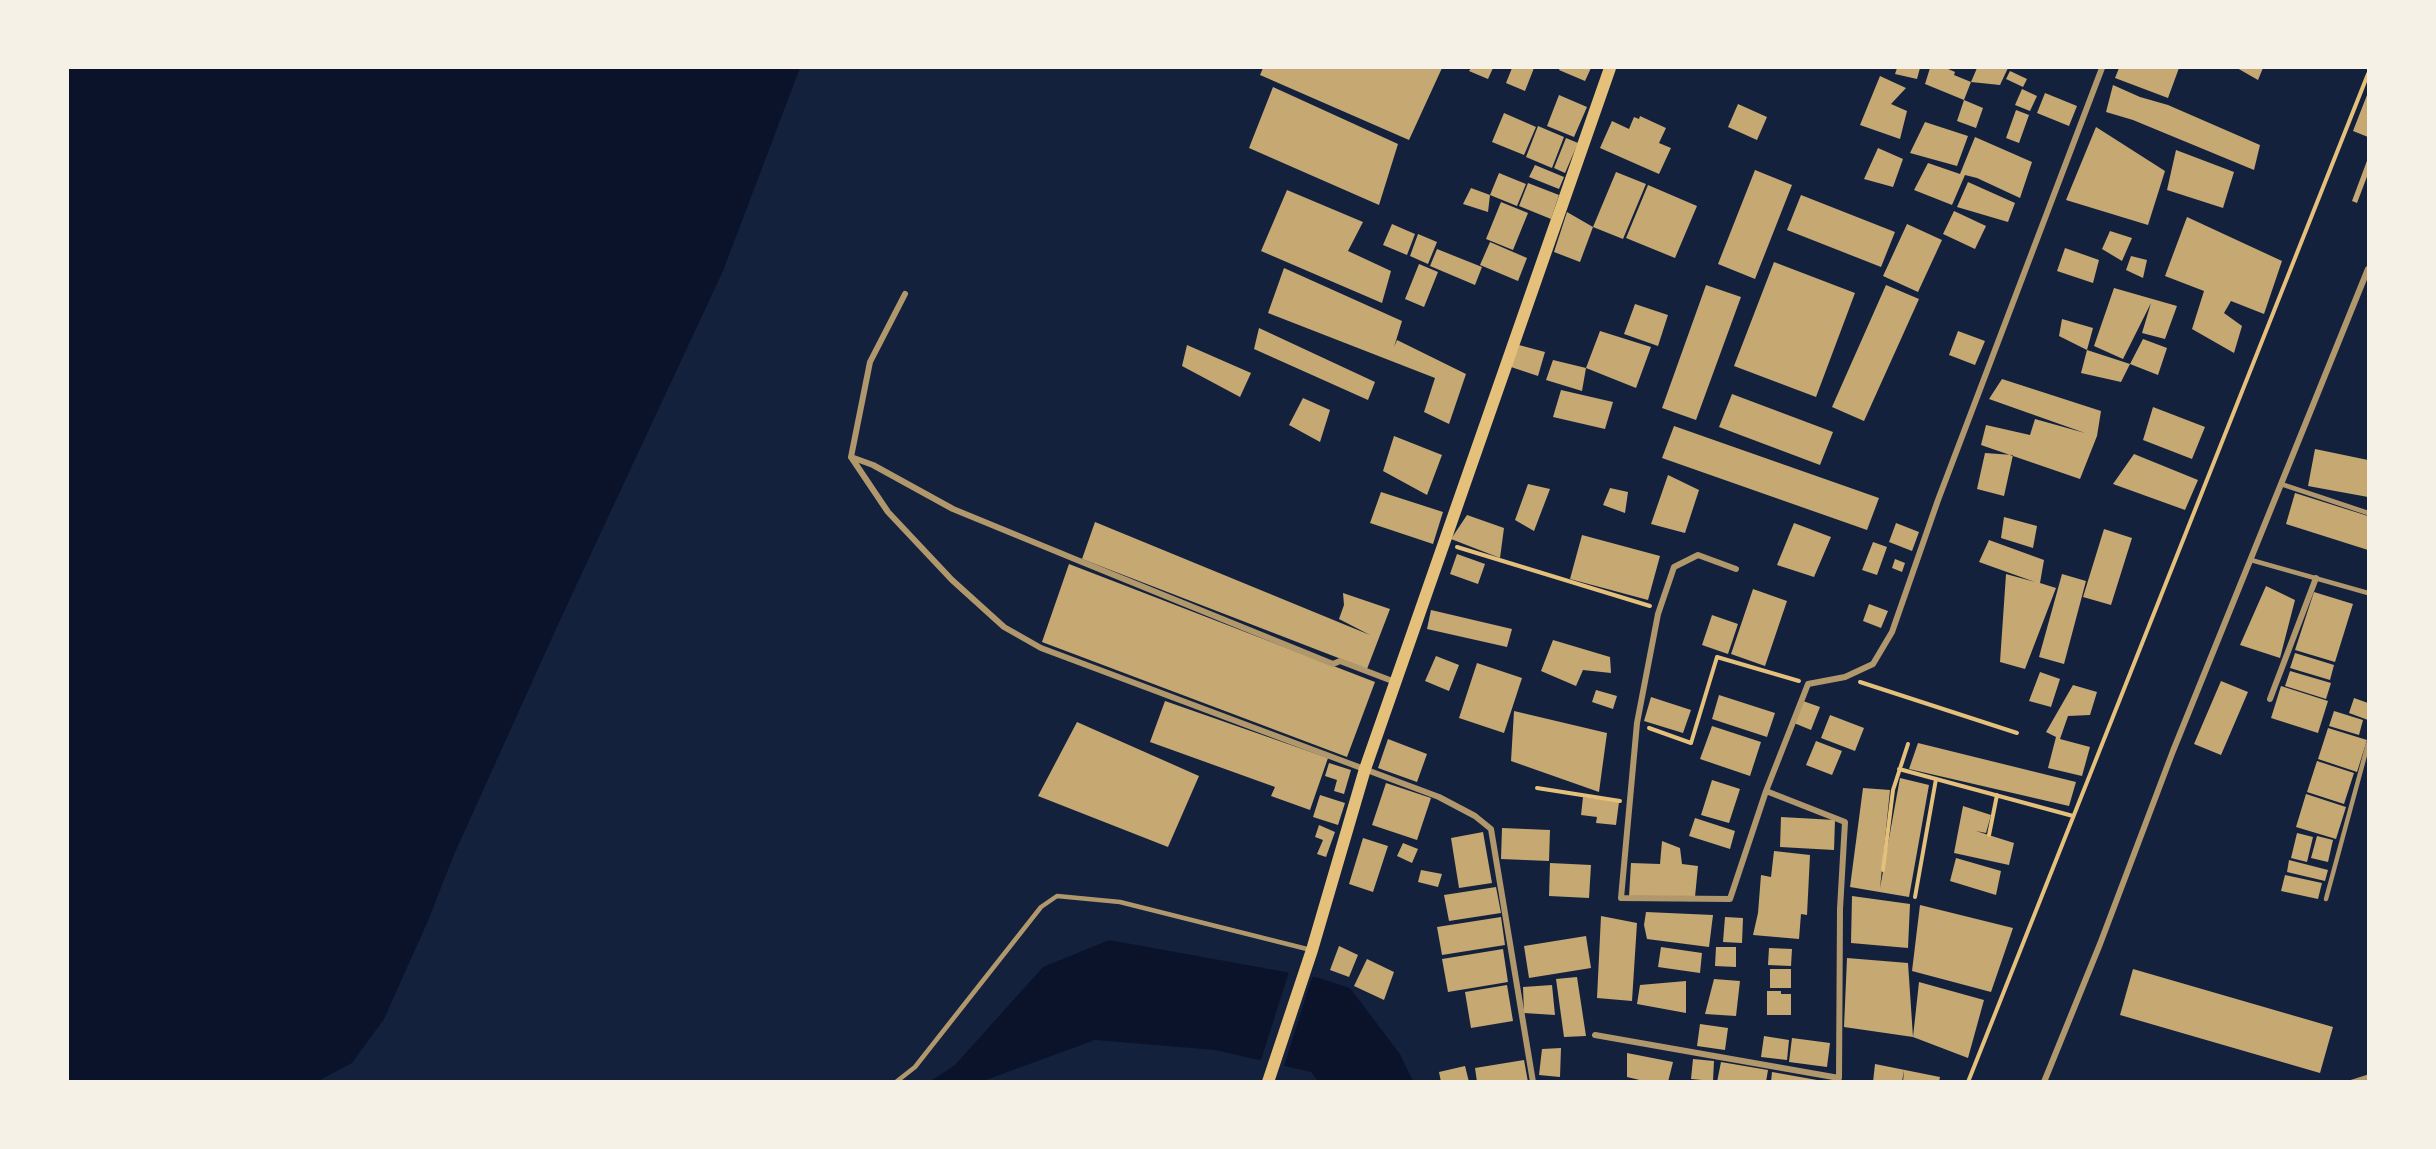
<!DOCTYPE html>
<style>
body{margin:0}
#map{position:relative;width:2436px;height:1149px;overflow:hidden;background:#14213d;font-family:Karla,sans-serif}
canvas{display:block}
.frame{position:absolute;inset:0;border:69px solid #f6f1e7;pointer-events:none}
</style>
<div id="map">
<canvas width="2436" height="1149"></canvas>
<div class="frame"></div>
</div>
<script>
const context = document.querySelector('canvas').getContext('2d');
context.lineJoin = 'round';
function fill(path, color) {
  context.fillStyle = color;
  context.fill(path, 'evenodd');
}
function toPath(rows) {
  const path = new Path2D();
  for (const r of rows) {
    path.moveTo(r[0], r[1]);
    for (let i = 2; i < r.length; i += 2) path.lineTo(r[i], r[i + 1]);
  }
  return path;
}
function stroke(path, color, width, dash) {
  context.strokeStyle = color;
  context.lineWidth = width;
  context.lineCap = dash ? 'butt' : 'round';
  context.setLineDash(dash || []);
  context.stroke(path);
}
fill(toPath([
 [68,68,800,68,723,271,561,618,453,857,428,921,384,1019,352,1063,318,1081,68,1081],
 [1109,940,1319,978,1350,988,1400,1054,1413,1081,1318,1081,1311,1072,1215,1050,1095,1040,983,1081,929,1082,955,1065,1043,967]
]), '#0b132b');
fill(toPath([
 [1290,969,1313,974,1283,1069,1260,1063]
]), '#14213d');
fill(toPath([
 [1263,68,1442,68,1409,140,1260,75],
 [1471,68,1493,68,1488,79,1469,71],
 [1512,68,1534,68,1525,91,1506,83],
 [1560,68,1591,68,1585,81,1559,70],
 [1897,68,1920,68,1917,79,1895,74],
 [1930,68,1946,68,1955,72,1954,75,1971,82,1964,100,1925,84],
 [1977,68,2008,68,2000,85,1971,82],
 [2119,68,2179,68,2168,98,2115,78],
 [2237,68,2263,68,2258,80],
 [2010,71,2027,79,2023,87,2006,79],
 [1880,76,1906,88,1891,104,1907,111,1900,139,1860,125],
 [2113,85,2140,97,2168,105,2260,145,2254,170,2133,120,2106,112],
 [1273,87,1398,144,1379,205,1249,148],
 [2022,89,2037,96,2030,111,2015,105],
 [2045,93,2077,106,2069,126,2037,113],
 [1559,95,1587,107,1574,137,1547,126],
 [2367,95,2368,95,2368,137,2353,131],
 [1964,100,1983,108,1976,128,1957,121],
 [1738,104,1767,117,1757,140,1728,127],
 [2016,110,2029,115,2019,143,2006,138],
 [1504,113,1536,127,1524,155,1492,142],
 [1640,116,1666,128,1659,143,1671,148,1659,174,1600,148,1612,121,1629,129,1634,117,1639,119],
 [1925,122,1968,136,1957,166,1910,153],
 [1538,126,1564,137,1552,168,1526,157],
 [2096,127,2165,171,2148,225,2066,200],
 [1975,137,2032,162,2020,198,1977,178,1965,175,1952,205,1914,190,1928,163,1960,174],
 [1566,138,1578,143,1565,173,1554,168],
 [1878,148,1903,159,1893,187,1864,179],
 [2176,150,2234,172,2223,208,2167,190],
 [2368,158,2368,174,2357,203,2352,201],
 [1535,165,1564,177,1559,189,1529,177],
 [1755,170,1792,185,1755,279,1718,264],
 [1616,172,1646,184,1623,239,1593,227],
 [1499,173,1526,184,1517,206,1490,195],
 [1968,182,2015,203,2008,222,1957,207],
 [1528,183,1559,195,1551,219,1519,206],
 [1648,185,1697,206,1675,258,1626,238],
 [1471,188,1490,195,1488,212,1463,204],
 [1287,190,1363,222,1348,251,1391,271,1382,303,1261,251],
 [1801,195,1895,232,1881,267,1787,230],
 [1501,202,1528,213,1513,250,1486,239],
 [1954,211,1986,226,1975,249,1943,234],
 [1567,212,1593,227,1580,262,1554,252],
 [2187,217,2282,261,2264,314,2231,301,2224,313,2242,326,2234,353,2192,329,2204,291,2165,276],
 [1392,224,1415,234,1407,255,1383,245],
 [1907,224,1942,240,1918,292,1883,276],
 [2110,231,2132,238,2122,261,2102,249],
 [1418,234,1437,242,1428,264,1410,256],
 [1490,242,1527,258,1518,281,1480,265],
 [2065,248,2099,260,2093,283,2057,271],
 [1437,249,1482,267,1475,285,1430,266],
 [2131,256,2147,260,2143,278,2126,270],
 [1774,262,1855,293,1816,397,1734,366],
 [1419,264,1438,272,1424,307,1405,299],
 [1284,268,1402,321,1394,347,1397,340,1466,374,1449,424,1424,412,1435,378,1268,313],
 [1706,285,1741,297,1696,420,1662,408],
 [1886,285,1919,299,1864,421,1832,407],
 [2114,288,2177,306,2165,339,2142,333,2151,303,2123,359,2094,346],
 [1635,304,1668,315,1658,346,1624,334],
 [2062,319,2093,328,2087,350,2059,336],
 [1259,328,1375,382,1368,400,1254,349],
 [1600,331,1651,347,1636,388,1586,368,1582,391,1546,380,1553,360,1586,368],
 [1958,331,1985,341,1975,365,1949,355],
 [2143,339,2167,348,2158,375,2130,364,2121,382,2081,373,2087,350,2130,364],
 [1187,345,1251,373,1240,397,1182,366],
 [1519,345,1545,352,1538,376,1511,367],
 [2002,379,2101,411,2097,436,2080,479,1981,445,1986,425,2030,435,2035,419,2085,433,1989,399],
 [1561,390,1613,402,1605,429,1553,417],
 [1732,394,1833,432,1820,465,1719,427],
 [1303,398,1330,410,1320,442,1289,425],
 [2153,407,2205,427,2192,459,2143,440],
 [1674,426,1879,498,1867,530,1662,458],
 [1394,436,1442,455,1427,495,1383,471],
 [2315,449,2368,460,2368,497,2308,486],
 [1985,453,2013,455,2004,496,1977,489],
 [2134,454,2198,480,2185,510,2113,484],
 [1668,475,1699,490,1685,533,1651,524],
 [1528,484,1550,489,1534,531,1515,520],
 [1610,488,1628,492,1625,513,1603,505],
 [1381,492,1443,512,1433,544,1370,523],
 [2295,493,2368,516,2368,550,2286,524],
 [1467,515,1504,528,1500,558,1451,539],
 [2004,517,2037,526,2033,548,2001,538],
 [1095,522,1370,635,1339,619,1344,605,1343,593,1390,609,1367,669,1082,559],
 [1794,523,1831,537,1814,577,1777,565],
 [1896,523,1919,532,1912,551,1889,542],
 [2104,529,2132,538,2111,605,2083,597],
 [1582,535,1660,556,1648,600,1570,579],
 [1989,540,2044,560,2040,583,2056,588,2025,669,2000,662,2006,574,2035,582,1979,562],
 [1873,542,1887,547,1877,575,1862,570],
 [1457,554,1485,564,1478,584,1450,574],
 [1895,559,1905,563,1902,572,1892,568],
 [1069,564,1375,682,1347,757,1042,642],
 [2062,574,2086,581,2064,664,2039,657],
 [2266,586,2295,600,2280,658,2240,645],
 [1753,589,1787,601,1765,666,1731,654],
 [2314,592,2353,604,2335,662,2295,650],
 [1869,604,1888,611,1881,628,1863,621],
 [1431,610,1512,629,1507,647,1427,629],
 [1712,615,1738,624,1728,654,1702,645],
 [1553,640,1610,657,1611,673,1583,670,1576,686,1541,671],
 [2295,653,2334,665,2330,680,2290,668],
 [1436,656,1459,665,1449,691,1425,681],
 [1477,663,1522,678,1504,733,1459,718],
 [2290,671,2331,683,2326,699,2285,686],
 [2040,672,2060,679,2051,707,2029,701],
 [2221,681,2248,692,2221,755,2194,744],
 [2073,685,2097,692,2090,715,2068,716,2060,739,2090,747,2082,776,2048,768,2056,737,2046,732],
 [2281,686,2328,701,2318,733,2271,718],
 [1596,690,1617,696,1613,709,1592,702],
 [1719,695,1775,713,1767,737,1712,719],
 [1651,697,1691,710,1683,733,1644,721],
 [2354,698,2368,703,2368,720,2349,713],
 [1165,701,1328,758,1310,810,1271,796,1275,787,1150,742],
 [1803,701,1820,707,1811,730,1794,723],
 [1514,711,1607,733,1599,792,1511,761],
 [2334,711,2363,720,2359,735,2329,726],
 [1830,715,1864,728,1855,751,1821,738],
 [1077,722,1199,776,1168,847,1038,796],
 [1712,726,1761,742,1750,776,1700,759],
 [2328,728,2367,740,2357,772,2318,759],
 [1388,739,1427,754,1417,782,1378,768],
 [1816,741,1842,751,1832,775,1806,765],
 [1918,743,2076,782,2069,806,1909,769],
 [2317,761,2354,773,2344,804,2307,792],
 [1329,763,1351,770,1344,794,1334,791,1337,780,1325,776],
 [1900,778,1929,785,1909,897,1850,887,1863,788,1890,790,1880,888],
 [1712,780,1740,789,1729,823,1701,815],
 [1386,783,1431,798,1417,840,1372,825],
 [2306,794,2346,807,2336,839,2296,827],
 [1320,795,1345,803,1338,825,1313,817],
 [1583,797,1619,802,1616,825,1596,823,1597,817,1581,815],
 [1963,806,1991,815,1986,833,1976,831,2014,843,2009,865,1954,853],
 [1781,817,1835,820,1834,850,1780,847],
 [1695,818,1735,831,1730,849,1689,836],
 [1319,825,1335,832,1326,857,1317,854,1323,840,1315,837],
 [1502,828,1550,830,1549,861,1501,859],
 [1483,832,1492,883,1459,888,1451,838],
 [2297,833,2313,837,2307,862,2291,858],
 [2317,836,2333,840,2328,862,2311,858],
 [1363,838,1388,846,1373,892,1349,884],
 [1662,841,1680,848,1682,864,1698,866,1695,897,1629,897,1631,863,1660,864],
 [1403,843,1418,849,1412,863,1397,856],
 [1774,851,1810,855,1807,915,1801,914,1799,939,1753,935,1758,913,1761,875,1771,877],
 [1956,858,2001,871,1996,895,1950,881],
 [2289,860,2328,870,2325,881,2287,872],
 [1550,863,1591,865,1589,898,1549,896],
 [1421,870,1442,874,1438,887,1418,882],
 [2285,875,2322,883,2318,899,2281,891],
 [1496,887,1501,913,1449,921,1444,895],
 [1852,896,1910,904,1908,948,1851,943],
 [1920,905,2013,928,1991,992,1912,971],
 [1646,912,1713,915,1709,947,1647,939,1644,925],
 [1601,916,1637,923,1632,1001,1597,998],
 [1501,917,1505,945,1442,955,1437,927],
 [1725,917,1743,918,1742,943,1723,942],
 [1586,936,1591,968,1529,978,1524,946],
 [1339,946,1358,955,1349,977,1330,970],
 [1661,947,1702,953,1700,973,1658,967],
 [1716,947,1736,947,1736,967,1715,966],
 [1769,948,1792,949,1791,966,1768,965],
 [1503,949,1508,982,1448,992,1442,959],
 [1847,958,1908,963,1913,1037,1919,982,1984,1000,1968,1058,1913,1037,1844,1027],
 [1367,959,1394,972,1384,1000,1354,986],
 [1770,969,1791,969,1791,988,1770,988],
 [2133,969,2333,1027,2320,1073,2120,1015],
 [1577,977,1586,1036,1564,1037,1556,979],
 [1714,979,1740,981,1736,1016,1705,1014],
 [1686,981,1686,1013,1637,1004,1640,985],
 [1507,985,1513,1021,1471,1028,1465,992],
 [1552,985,1555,1015,1524,1013,1523,987],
 [1767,991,1781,991,1781,994,1791,994,1791,1015,1767,1015],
 [1700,1024,1728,1028,1725,1050,1697,1046],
 [1764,1036,1789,1040,1787,1060,1761,1057],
 [1792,1038,1830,1043,1827,1067,1789,1062],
 [1561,1048,1560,1077,1539,1075,1542,1049],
 [1627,1053,1673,1062,1668,1082,1648,1082,1627,1077],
 [1693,1059,1714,1061,1713,1081,1691,1079],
 [1524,1060,1528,1082,1477,1082,1475,1068],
 [1721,1062,1768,1070,1766,1082,1717,1082],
 [1875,1064,1940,1077,1939,1082,1903,1082,1904,1070,1902,1082,1873,1082],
 [1465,1066,1469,1082,1441,1082,1439,1072],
 [1772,1072,1817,1080,1817,1082,1771,1082]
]), '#c6a872');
stroke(toPath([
 [1457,547,1650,606],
 [1860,682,2017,733],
 [1649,728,1691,743,1717,657,1799,681],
 [1899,769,2073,816],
 [1537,788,1620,801],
 [1989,835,1997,795],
 [1883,870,1893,790,1908,744],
 [1915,897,1936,779],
 [1968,1082,2368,74]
]), '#e5c07b', 4);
stroke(toPath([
 [2281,484,2368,513],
 [2251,560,2368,593],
 [2326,899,2368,744],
 [896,1082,915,1067,1041,907,1057,896,1120,902,1311,950],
 [2352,1082,2368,1077]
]), '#b1986c', 4.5);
stroke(toPath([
 [905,294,870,362,851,457,888,512,952,580,1004,627,1041,648,1439,797,1475,816,1491,829,1533,1082],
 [851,457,873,465,953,509,1082,562,1333,664,1340,661,1395,682],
 [1736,569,1698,555,1674,567,1658,614,1637,723,1621,898,1730,899,1766,791,1808,684,1845,677,1873,664,1892,632,1938,500,2102,68],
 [2270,699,2316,578],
 [1595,1035,1839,1078,1840,909,1845,822,1766,791],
 [2044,1082,2100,944,2173,751,2368,269]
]), '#b1986c', 6);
stroke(toPath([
 [1268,1082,1312,950,1365,769,1610,68]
]), '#e5c07b', 12);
</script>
